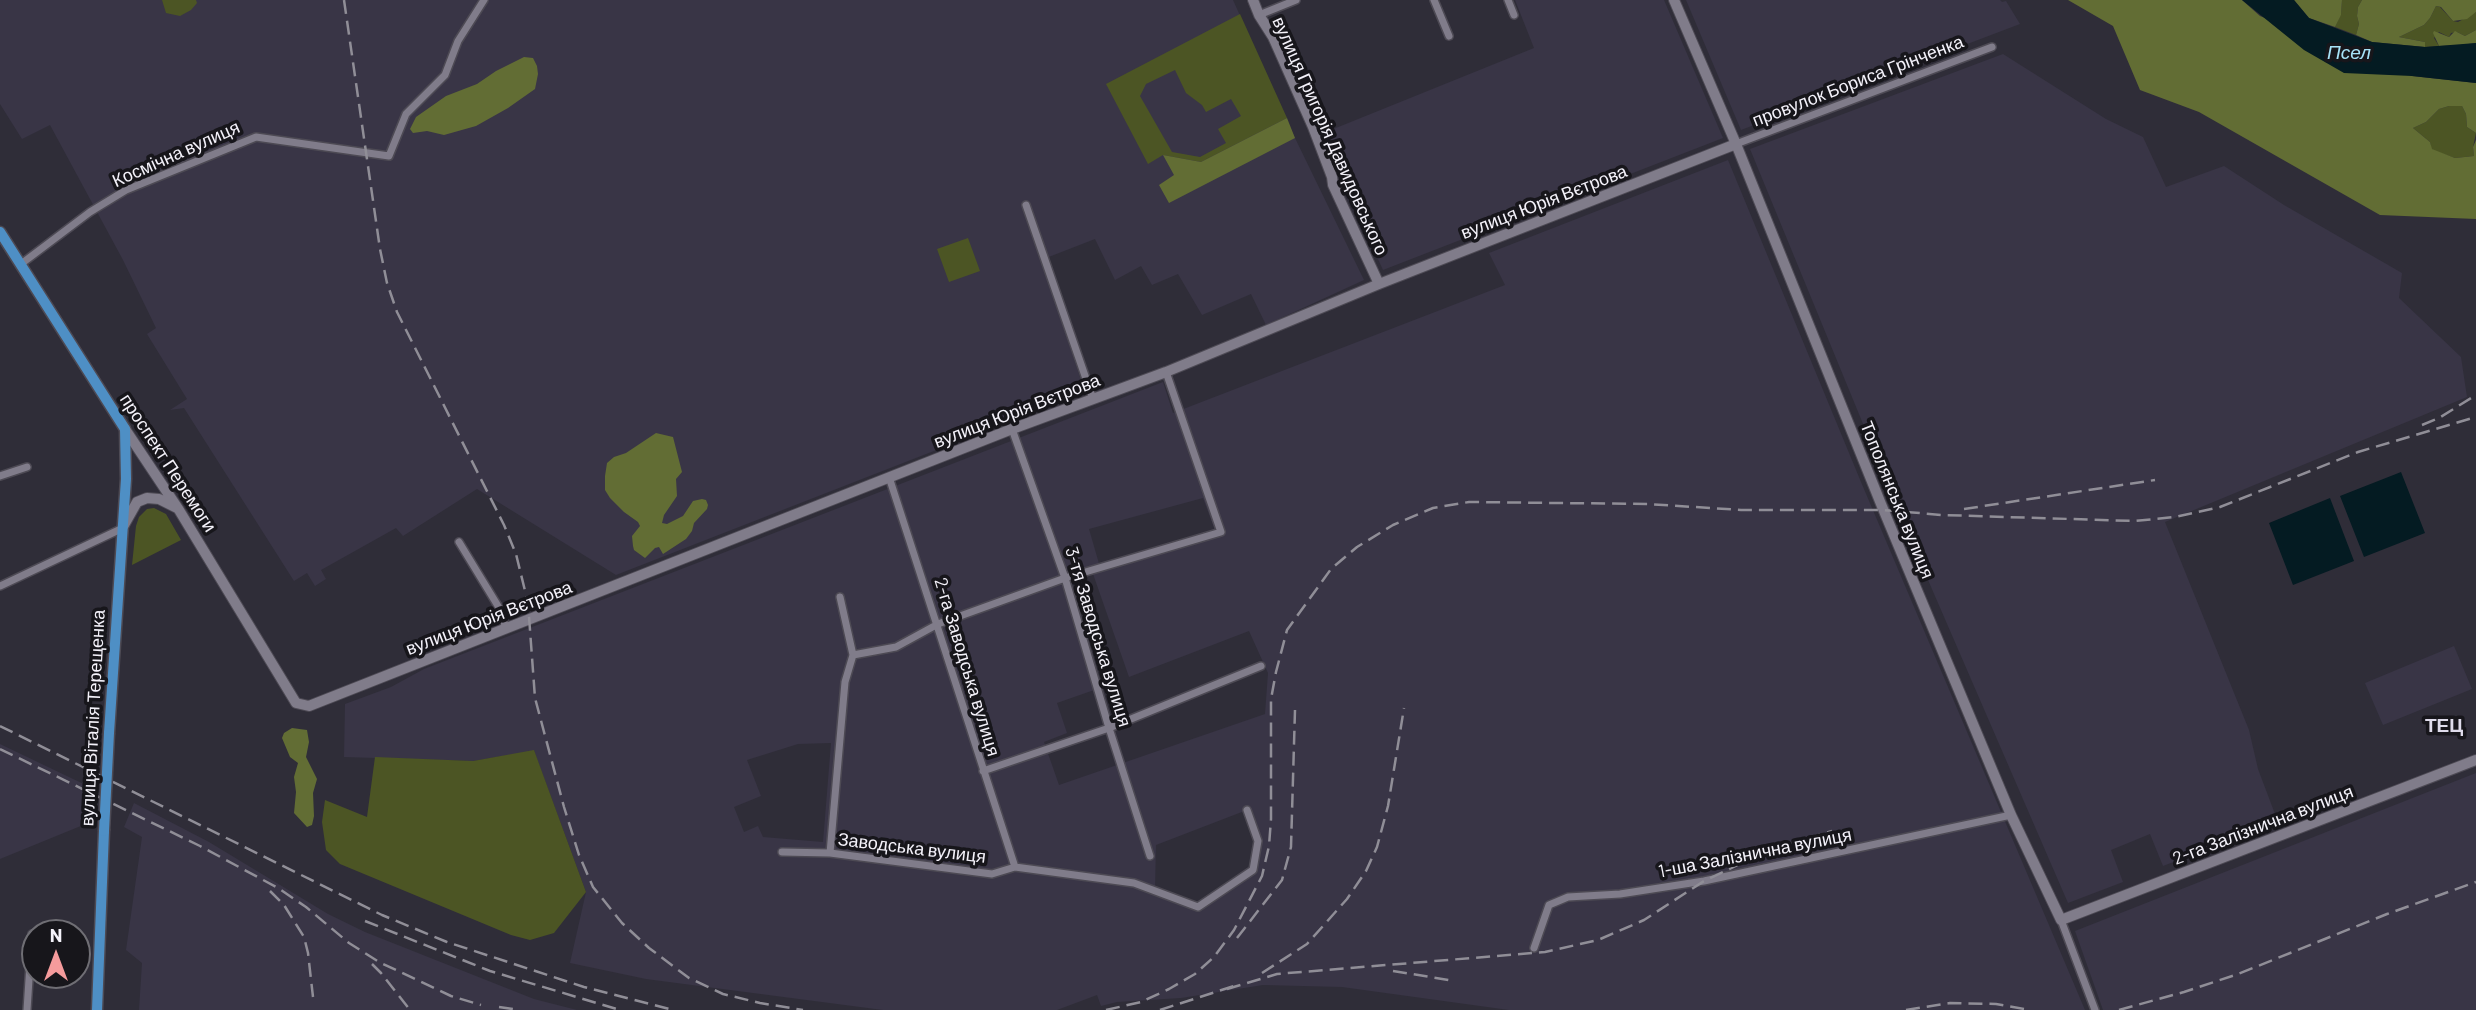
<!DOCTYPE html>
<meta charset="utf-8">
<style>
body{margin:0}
#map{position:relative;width:2476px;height:1010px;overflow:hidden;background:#2f2d38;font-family:Barlow,sans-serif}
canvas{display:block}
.north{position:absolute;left:21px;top:919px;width:70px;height:70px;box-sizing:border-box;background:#17161b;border:2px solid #6f6e74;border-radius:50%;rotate:0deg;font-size:19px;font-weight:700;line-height:28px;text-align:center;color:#f4f2fa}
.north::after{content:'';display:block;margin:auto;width:24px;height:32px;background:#f59b9c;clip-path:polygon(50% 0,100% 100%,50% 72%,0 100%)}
</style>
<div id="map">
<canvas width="2476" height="1010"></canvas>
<div class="north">N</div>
</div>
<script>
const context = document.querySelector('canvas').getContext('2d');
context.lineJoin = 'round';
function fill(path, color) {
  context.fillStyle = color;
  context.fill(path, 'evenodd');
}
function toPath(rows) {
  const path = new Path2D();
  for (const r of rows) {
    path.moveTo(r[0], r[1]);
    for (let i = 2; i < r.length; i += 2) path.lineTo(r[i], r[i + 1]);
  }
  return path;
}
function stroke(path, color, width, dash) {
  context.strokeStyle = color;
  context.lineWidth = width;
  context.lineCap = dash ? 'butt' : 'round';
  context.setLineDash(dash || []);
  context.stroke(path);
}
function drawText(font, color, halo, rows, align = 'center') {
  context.font = font + ' Barlow,sans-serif';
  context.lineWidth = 7;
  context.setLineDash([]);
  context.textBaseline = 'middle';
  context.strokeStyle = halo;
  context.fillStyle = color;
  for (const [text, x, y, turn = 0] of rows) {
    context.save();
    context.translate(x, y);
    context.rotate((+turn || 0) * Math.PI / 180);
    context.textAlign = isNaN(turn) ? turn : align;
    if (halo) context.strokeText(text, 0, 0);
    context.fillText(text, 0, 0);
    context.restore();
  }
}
fill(toPath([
 [0,0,1233,0,1295,138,1364,280,1266,325,1251,294,1202,315,1178,274,1152,285,1141,266,1115,280,1095,239,1041,260,1085,392,616,575,477,489,403,536,396,528,321,570,326,579,315,586,307,573,294,581,184,408,170,410,187,399,147,334,156,328,123,260,50,125,22,139,0,104],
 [1515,0,1664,0,1723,138,1383,270,1321,134,1534,48],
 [1686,0,2000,0,2002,2,2006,1,2020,24,1741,130],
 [2003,54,2106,119,2143,137,2166,187,2224,166,2284,205,2402,273,2399,298,2461,357,2467,397,2165,522,2249,730,2258,769,2278,822,2163,866,2150,834,2111,850,2123,882,2068,903,1912,543,1750,149],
 [1728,160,1861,482,2085,1010,1509,1010,1342,987,1263,985,1181,998,1117,1002,1101,1006,1097,995,1057,1010,883,1010,646,979,570,963,586,892,534,751,473,761,344,757,345,704,391,687,424,669,1163,382,1173,413,1505,285,1489,253],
 [1203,498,1216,533,1100,567,1089,529],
 [1092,571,1129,677,1249,631,1268,673,1265,714,1059,785,1044,742,1067,733,1057,703,1097,689,1066,578],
 [831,743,823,842,763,837,758,826,744,832,734,807,761,796,747,760,798,744],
 [1247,810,1258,841,1252,870,1198,906,1155,890,1156,845],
 [2454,646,2472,689,2383,725,2365,683],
 [0,744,94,789,93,821,0,859],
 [2476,773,2476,1010,2103,1010,2075,931],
 [134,803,209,842,328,914,365,932,534,999,577,1010,139,1010,142,963,126,950,142,837,124,827]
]), '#393546');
fill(toPath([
 [162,0,196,0,197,3,191,10,180,16,166,13],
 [2342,0,2362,0,2358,7,2357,16,2359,24,2356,35,2335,27,2341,14],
 [2436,6,2440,7,2453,21,2458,22,2476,12,2476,30,2465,36,2457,32,2451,33,2449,37,2439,32,2434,38,2439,46,2425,47,2425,42,2399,37,2424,25,2430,18],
 [1240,14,1287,118,1201,162,1163,155,1148,164,1106,84],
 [1175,70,1186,93,1202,105,1206,112,1231,99,1241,116,1218,129,1226,143,1200,157,1172,152,1140,96,1146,84],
 [2449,106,2462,106,2466,114,2467,127,2476,133,2473,147,2474,156,2455,158,2435,151,2431,149,2430,142,2413,128,2426,122,2439,109],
 [968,238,980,271,949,282,937,249],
 [154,508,166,514,181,540,132,565,136,526,139,517,147,509],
 [534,750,586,892,554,933,530,940,511,935,340,864,326,850,322,822,325,800,367,817,375,757,473,761]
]), '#4c5524');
fill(toPath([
 [2068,0,2242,0,2260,16,2412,76,2476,83,2476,133,2467,127,2466,114,2462,106,2449,106,2439,109,2426,122,2413,128,2430,142,2432,149,2455,158,2474,156,2473,147,2476,140,2476,219,2380,215,2199,112,2140,90,2113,26],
 [2294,0,2342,0,2341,15,2335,27,2309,18],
 [2362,0,2476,0,2476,12,2467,19,2453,21,2441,7,2436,6,2430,18,2424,25,2399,37,2425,42,2425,47,2372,42,2356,35,2359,24,2357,16,2358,7],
 [2476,30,2476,43,2461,45,2439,46,2433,33,2434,31,2449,37,2455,31,2465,36],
 [524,57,533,58,537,66,538,74,535,89,508,108,476,126,444,135,427,131,413,133,410,129,416,117,446,96,477,84,496,71],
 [1287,118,1295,138,1169,203,1159,185,1174,175,1163,155,1201,162],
 [656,433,673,437,682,472,676,479,677,496,664,515,662,523,667,524,683,516,693,501,702,499,706,500,708,505,707,509,694,523,692,531,686,539,663,554,659,547,655,548,645,558,634,550,633,546,632,536,640,526,638,522,624,512,610,498,605,490,605,476,607,463,614,457,626,453],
 [292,728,307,730,309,742,306,757,317,779,313,793,314,816,312,825,307,827,294,813,296,792,294,777,298,763,290,757,282,738,284,733]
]), '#626d34');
fill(toPath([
 [2242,0,2294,0,2309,18,2372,42,2425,47,2476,43,2476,83,2412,76,2344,73,2304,50],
 [2401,472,2425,533,2364,557,2340,496],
 [2330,498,2354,561,2293,585,2269,523]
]), '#041b22');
const street = toPath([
 [1434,0,1449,36],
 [1508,0,1514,15],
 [1259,15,1296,0],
 [1736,144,1992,47],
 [1026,205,1093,399],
 [21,264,90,212,126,190,256,137,389,156,406,114,445,75,458,41,484,0],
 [1012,429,1065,578,1109,728,1150,856],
 [0,476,27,467],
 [889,477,1015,867],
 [459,542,498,606,506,628],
 [0,586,123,528],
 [853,655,896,647,938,624,1065,578,1221,532,1166,372],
 [983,771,1109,728,1261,666],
 [782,852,830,853,992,874,1015,867,1134,883,1198,907,1253,870,1258,841,1247,810],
 [830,853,845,682,853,655,840,597],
 [2061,920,2095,1010],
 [1534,948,1549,905,1568,897,1620,894,1704,881,2011,815],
 [27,1010,32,934]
]);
const secondary = toPath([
 [1253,0,1259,15,1273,37,1313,127,1332,177,1333,185,1379,284],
 [1674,0,1736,144,1881,504,2011,815,2061,920,2476,760],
 [125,429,179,510,296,703,309,706,1012,429,1166,372,1379,284,1736,144],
 [124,525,137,502,147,498,159,499,177,508]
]);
const primary = toPath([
 [0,232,125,429,126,479,109,733],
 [97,1010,104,831]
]);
stroke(street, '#4d4a54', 10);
stroke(secondary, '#4d4a54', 12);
stroke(primary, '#4d4a54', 13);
stroke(street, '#807c8a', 7);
stroke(secondary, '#807c8a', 10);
stroke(primary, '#4e8fc5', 10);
stroke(toPath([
 [344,0,380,249,387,283,397,312,504,525,516,554,528,603,535,698,564,807,579,855,593,887,622,923,649,948,689,978,723,994,760,1003,803,1010],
 [2422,425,2439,418,2476,395],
 [1964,509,2155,480],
 [0,726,382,915,447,942,584,987,673,1010],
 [0,749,200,846,278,888,306,907,349,943,379,962,451,996,481,1005],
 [270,891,284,905,304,937,308,953,313,997],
 [365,921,490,971,620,1010],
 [1237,938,1282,880,1291,847,1295,710],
 [372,964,381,973,410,1010],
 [1393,971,1455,981],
 [1262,973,1307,944,1347,899,1366,871,1377,847,1388,806,1404,708],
 [1227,989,1277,974,1545,952,1598,940,1644,920,1704,881,1771,849,1832,831],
 [499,1007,519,1010],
 [1106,1010,1141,1002,1169,989,1195,974,1214,957,1234,930,1262,876,1269,846,1271,819,1271,699,1276,672,1287,630,1331,569,1357,547,1393,525,1433,508,1469,502,1648,504,1741,510,1883,510,1942,515,2135,521,2175,517,2220,507,2358,452,2476,417],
 [1160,1010,1237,985],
 [1906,1010,1950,1003,1996,1004,2030,1010],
 [2119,1010,2184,992,2238,974,2387,914,2476,882]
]), '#908e97', 2.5, [14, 7]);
const primaryBridge = toPath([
 [104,831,109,733]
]);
stroke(primaryBridge, '#4d4a54', 13, []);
stroke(primaryBridge, '#4e8fc5', 10);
drawText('18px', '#f4f2fa', '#17161b', [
 ["провулок Бориса Грінченка",1858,81,-21],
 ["вулиця Григорія Давидовського",1330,136,66],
 ["Космічна вулиця",176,154,-24],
 ["вулиця Юрія Вєтрова",1544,202,-21],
 ["вулиця Юрія Вєтрова",1017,411,-21],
 ["проспект Перемоги",168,463,57],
 ["Тополянська вулиця",1897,500,68],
 ["вулиця Юрія Вєтрова",489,618,-21],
 ["3-тя Заводська вулиця",1098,637,73],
 ["2-га Заводська вулиця",967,667,73],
 ["вулиця Віталія Терещенка",93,718,-87],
 ["2-га Залізнична вулиця",2263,825,-21],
 ["Заводська вулиця",912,848,7],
 ["1-ша Залізнична вулиця",1755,853,-11]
]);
drawText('italic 19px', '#a7e3f8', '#17161b', [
 ["Псел",2349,53]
]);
drawText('bold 19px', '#dfdceb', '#17161b', [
 ["ТЕЦ",2444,726]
]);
</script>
